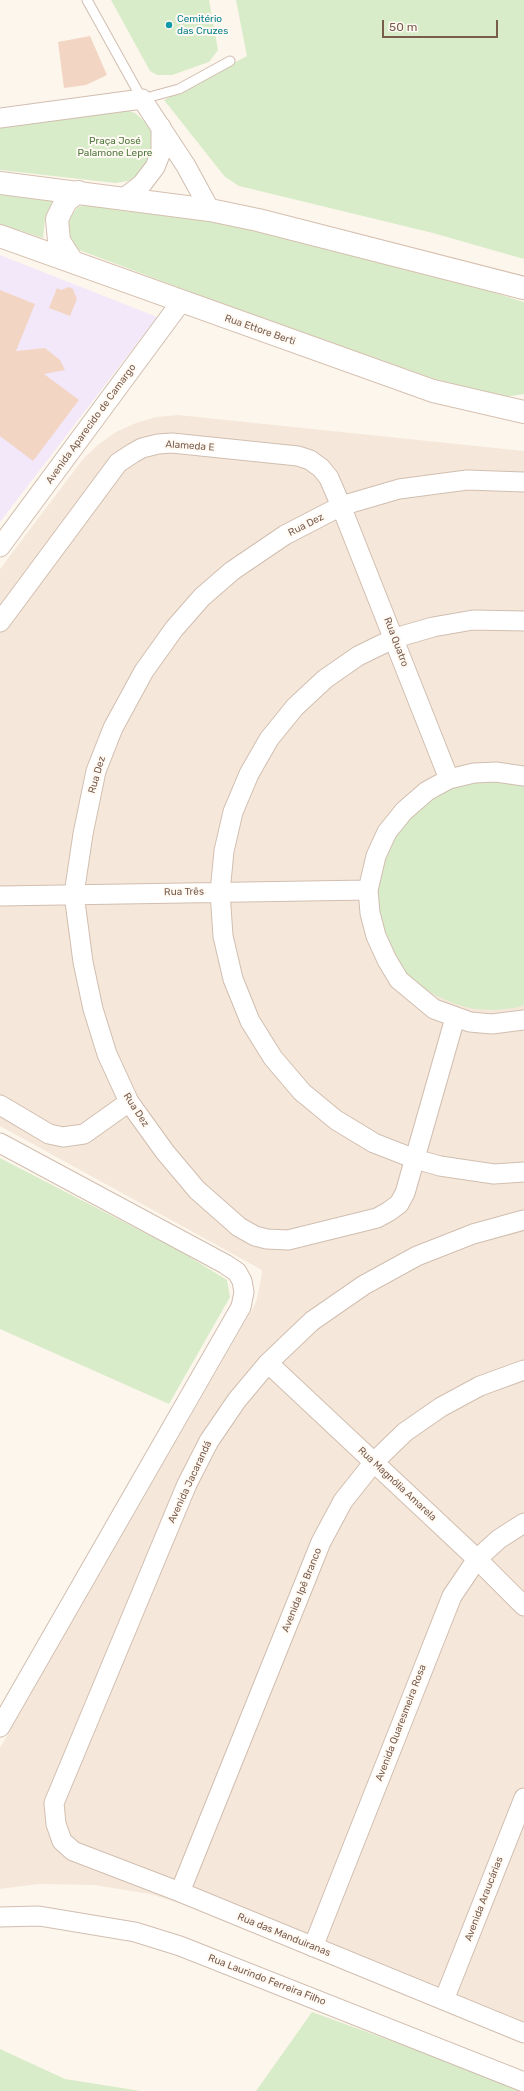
<!DOCTYPE html>
<meta charset="utf-8">
<style>
body{margin:0}
#map{position:relative;width:524px;height:2091px;overflow:hidden;background:#fdf6ec;font-family:Rubik,sans-serif}
canvas{display:block}
.scale{position:absolute;left:382px;top:20px;width:116px;height:18px;box-sizing:border-box;border:2px solid #7a5c4d;border-top:0;padding-left:5px;font-size:12px;line-height:14px;white-space:nowrap;color:#7a5c4d;-webkit-text-stroke:3px #fffaf3;paint-order:stroke}
</style>
<div id="map">
<canvas width="524" height="2091"></canvas>
<div class="scale">50 m</div>
</div>
<script>
const context = document.querySelector('canvas').getContext('2d');
context.lineJoin = 'round';
function fill(path, color) {
  context.fillStyle = color;
  context.fill(path, 'evenodd');
}
function toPath(rows) {
  const path = new Path2D();
  for (const r of rows) {
    path.moveTo(r[0], r[1]);
    for (let i = 2; i < r.length; i += 2) path.lineTo(r[i], r[i + 1]);
  }
  return path;
}
function stroke(path, color, width, dash) {
  context.strokeStyle = color;
  context.lineWidth = width;
  context.lineCap = dash ? 'butt' : 'round';
  context.setLineDash(dash || []);
  context.stroke(path);
}
function drawText(font, color, halo, rows, align = 'center') {
  context.font = font + ' Rubik,sans-serif';
  context.lineWidth = 4;
  context.setLineDash([]);
  context.textBaseline = 'middle';
  context.strokeStyle = halo;
  context.fillStyle = color;
  for (const [text, x, y, turn = 0] of rows) {
    context.save();
    context.translate(x, y);
    context.rotate((+turn || 0) * Math.PI / 180);
    context.textAlign = isNaN(turn) ? turn : align;
    if (halo) context.strokeText(text, 0, 0);
    context.fillText(text, 0, 0);
    context.restore();
  }
}
fill(toPath([
 [178,415,524,451,524,2042,203,1911,150,1894,94,1885,38,1884,0,1889,0,1748,253,1308,257,1299,261,1279,262,1270,0,1126,0,569,83,459,99,444,116,432,136,423,156,417]
]), '#f5e8da');
fill(toPath([
 [0,255,157,317,0,522]
]), '#f3e8fa');
fill(toPath([
 [111,0,209,0,218,50,209,62,172,75,157,75,150,71],
 [236,0,524,0,524,259,433,233,239,186,225,177,164,100,247,56],
 [123,109,135,113,144,121,151,131,154,143,153,155,139,175,128,181,115,183,0,170,0,125],
 [0,195,53,201,45,219,43,238,0,224],
 [84,204,219,220,429,272,524,302,524,394,505,397,435,379,250,314,79,250,73,245,67,230,67,222,77,208],
 [461,780,524,780,524,1005,514,1008,494,1010,474,1009,455,1004,437,996,420,986,405,972,384,939,375,900,380,861,410,810],
 [0,1158,180,1251,227,1280,230,1297,169,1404,0,1329],
 [312,2012,524,2089,524,2091,256,2091],
 [0,2049,65,2079,141,2091,0,2091]
]), '#d8ecc9');
fill(toPath([
 [90,36,107,75,86,85,64,88,58,42],
 [69,287,73,289,77,299,70,316,49,308,57,288,61,290],
 [0,290,35,304,16,351,45,348,60,360,65,370,44,374,79,400,33,461,0,436]
]), '#f3d5c3');
const lane = toPath([
 [87,0,142,99,179,89,230,61]
]);
const street = toPath([
 [0,118,142,99,186,166,210,210],
 [124,198,142,184,155,167,161,152,161,127],
 [0,547,181,302],
 [524,621,473,620,433,627,395,638,358,656,325,679,295,707,269,739,249,774,233,812,224,851,220,892,223,936,233,979,250,1021,273,1058,302,1092,336,1120,374,1143,415,1159,440,1166,494,1174,524,1172],
 [0,622,118,463,133,453,142,448,158,444,172,443,298,456,310,460,321,468,329,478,341,506,449,779],
 [524,776,496,772,474,773,449,779,427,791,404,811,387,832,376,856,368,890,370,913,376,936,387,960,399,980,434,1009,470,1022,492,1024,524,1020],
 [0,896,368,890],
 [455,1018,405,1193,399,1204,388,1212,377,1218,288,1240,267,1239,255,1236,239,1227,197,1190,165,1152,129,1102,107,1054,93,1009,83,962,74,894,83,834,96,771,113,728,144,671,174,629,202,597,232,571,285,535,341,506,399,489,467,480,524,482],
 [0,1105,49,1134,63,1137,84,1134,129,1102],
 [0,1143,225,1264,237,1272,242,1281,244,1292,241,1307,0,1727],
 [524,1220,473,1234,417,1256,364,1285,312,1321,268,1363,237,1400,209,1441,187,1484,54,1803,56,1824,62,1841,73,1851,180,1892,524,2033],
 [268,1363,477,1559,524,1606],
 [180,1892,321,1542,343,1501,374,1462,405,1432,441,1407,480,1386,524,1370],
 [0,1917,39,1916,135,1932,180,1946,524,2082],
 [313,1947,452,1596,477,1559,499,1539,524,1523],
 [444,2000,524,1798]
]);
const secondary = toPath([
 [0,183,210,210,258,220,524,288],
 [0,236,433,391,524,412],
 [72,261,59,241,57,219,66,201,78,192]
]);
stroke(lane, '#d1beb0', 11);
stroke(street, '#d1beb0', 21);
stroke(secondary, '#d6c0b0', 24);
stroke(lane, '#fff', 9);
stroke(street, '#fff', 19);
stroke(secondary, '#fff', 22);
for (const [x, y, r, color] of [
 [169,25,4,"#0f9aa8"]
]) {
  const dot = new Path2D();
  dot.arc(x, y, r, 0, 2 * Math.PI);
  context.fillStyle = color;
  context.fill(dot);
  stroke(dot, '#fffaf3', 1.5);
}
drawText('10px', '#0d838f', '#fffaf3', [
 ["Cemitério",177,19],
 ["das Cruzes",177,31]
], 'left');
drawText('10px', '#537a41', '#fffaf3', [
 ["Praça José",115,141],
 ["Palamone Lepre",115,153]
]);
drawText('10px', '#7a5c4d', '#fffaf3', [
 ["Rua Ettore Berti",260,330,19],
 ["Avenida Aparecido de Camargo",91,424,-54],
 ["Alameda E",190,446,4],
 ["Rua Dez",306,525,-27],
 ["Rua Quatro",396,642,69],
 ["Rua Dez",97,775,-74],
 ["Rua Três",184,892,-1],
 ["Rua Dez",136,1110,57],
 ["Avenida Jacarandá",190,1482,-65],
 ["Rua Magnólia Amarela",397,1484,43],
 ["Avenida Ipê Branco",302,1590,-68],
 ["Avenida Quaresmeira Rosa",401,1723,-69],
 ["Avenida Araucárias",484,1899,-69],
 ["Rua das Manduiranas",284,1935,22],
 ["Rua Laurindo Ferreira Filho",267,1980,21]
]);
</script>
